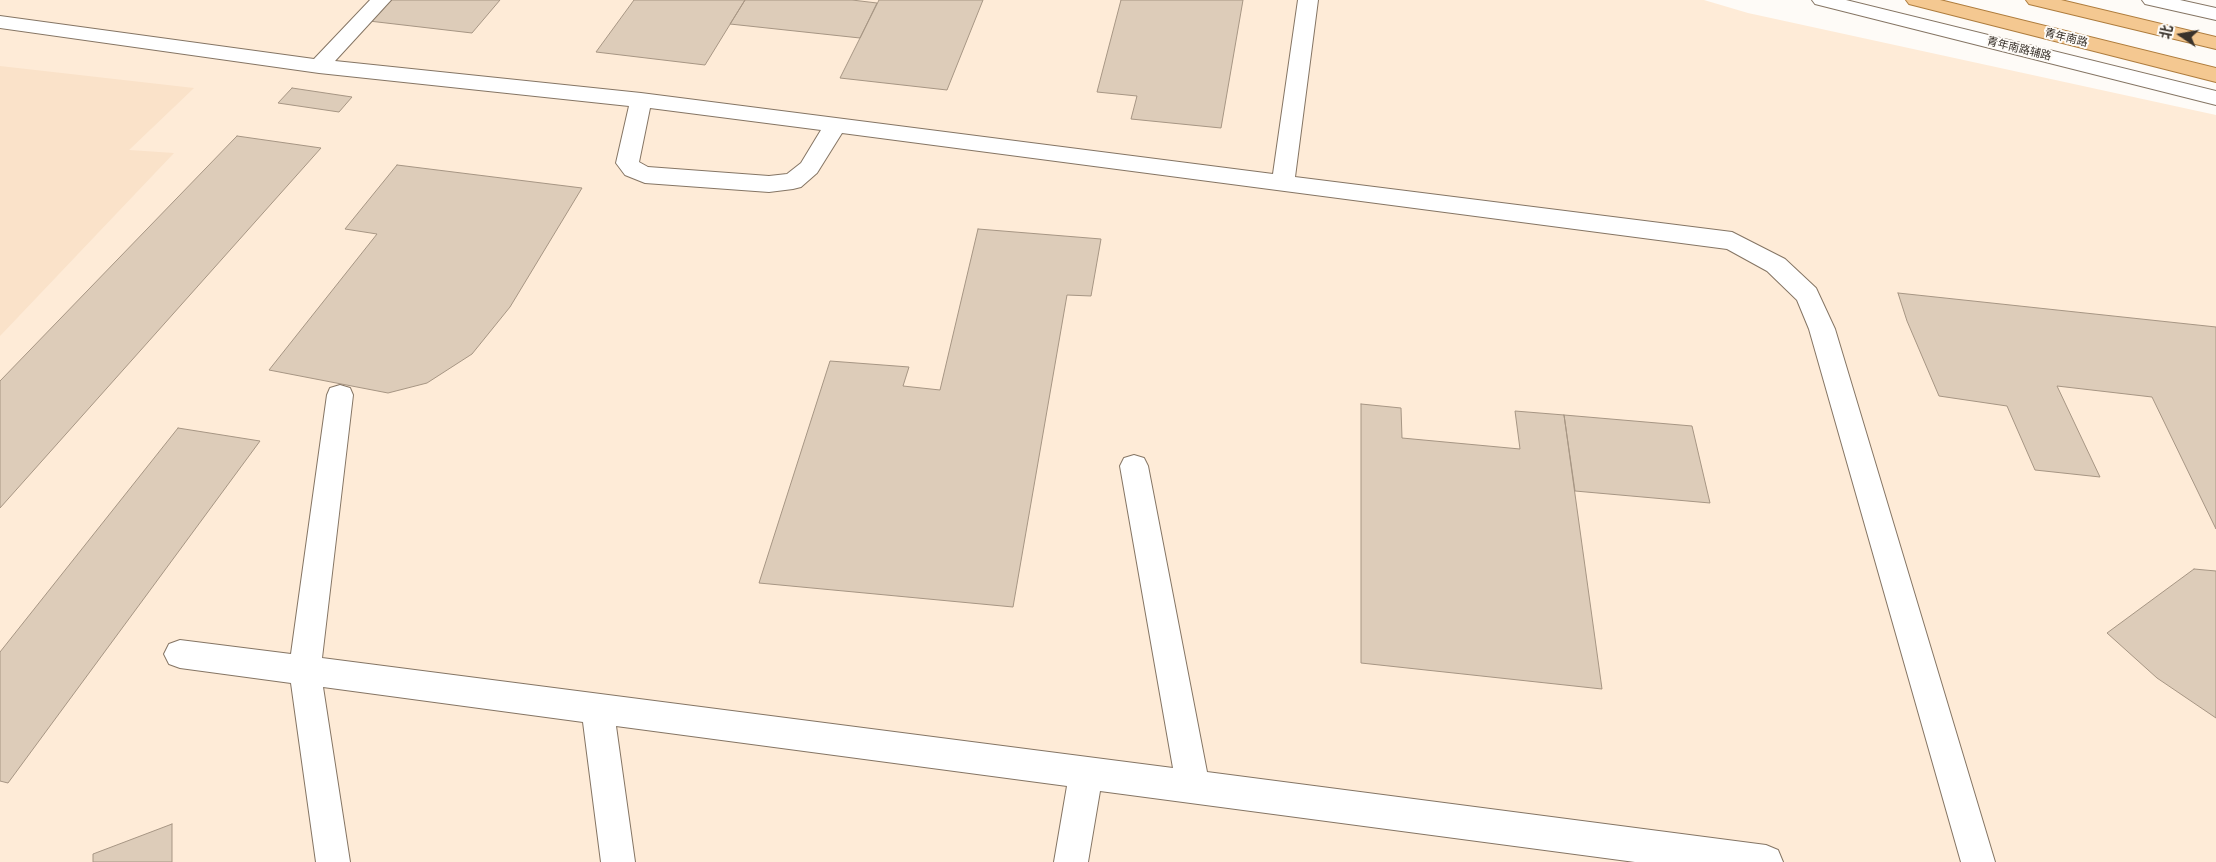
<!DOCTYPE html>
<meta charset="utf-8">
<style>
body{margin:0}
#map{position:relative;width:2216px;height:862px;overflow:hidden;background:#fefbf7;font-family:"Open Sans","Noto Sans SC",sans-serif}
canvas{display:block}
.north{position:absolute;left:2156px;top:10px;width:50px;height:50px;-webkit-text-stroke:4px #fefbf7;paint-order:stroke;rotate:282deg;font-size:14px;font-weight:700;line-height:20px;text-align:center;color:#39322b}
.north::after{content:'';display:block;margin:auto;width:18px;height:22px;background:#39322b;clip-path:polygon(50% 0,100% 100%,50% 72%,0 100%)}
</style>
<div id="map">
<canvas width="2216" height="862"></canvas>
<div class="north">北</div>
</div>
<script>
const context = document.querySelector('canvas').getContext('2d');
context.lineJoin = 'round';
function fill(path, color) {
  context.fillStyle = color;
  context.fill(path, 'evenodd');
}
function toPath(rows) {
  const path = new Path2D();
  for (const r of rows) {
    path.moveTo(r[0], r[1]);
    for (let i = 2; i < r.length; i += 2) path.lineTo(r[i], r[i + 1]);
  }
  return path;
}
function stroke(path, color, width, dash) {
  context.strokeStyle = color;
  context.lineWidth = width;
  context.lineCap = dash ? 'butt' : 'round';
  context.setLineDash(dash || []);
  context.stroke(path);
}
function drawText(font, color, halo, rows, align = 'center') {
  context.font = font + ' "Open Sans","Noto Sans SC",sans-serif';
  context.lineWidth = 4;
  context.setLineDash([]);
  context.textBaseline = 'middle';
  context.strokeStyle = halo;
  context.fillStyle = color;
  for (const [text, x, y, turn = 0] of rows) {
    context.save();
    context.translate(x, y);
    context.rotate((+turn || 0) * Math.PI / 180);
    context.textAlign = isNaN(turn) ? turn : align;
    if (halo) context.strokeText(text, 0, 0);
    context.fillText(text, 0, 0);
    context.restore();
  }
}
fill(toPath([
 [0,0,1704,0,1748,13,2216,115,2216,862,0,862]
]), '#feebd7');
fill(toPath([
 [0,66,194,88,129,150,174,153,0,336]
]), '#fae2c9');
const building = toPath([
 [388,0,500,0,472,33,369,21,388,0],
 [634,0,745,0,705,65,596,52,634,0],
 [745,0,852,0,877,3,860,38,730,24,745,0],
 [879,0,983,0,947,90,840,78,879,0],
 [1121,0,1243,0,1221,128,1131,119,1137,96,1097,92,1121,0],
 [292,88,352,97,339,112,278,103,292,88],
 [237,136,321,148,0,508,0,381,237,136],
 [397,165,582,188,510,307,472,354,427,383,388,393,269,370,377,234,345,229,397,165],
 [978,229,1101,239,1091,296,1067,295,1013,607,759,583,830,361,909,367,903,386,940,390,978,229],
 [1898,293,2216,327,2216,529,2152,397,2057,386,2100,477,2035,470,2007,406,1939,396,1907,321,1898,293],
 [1361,404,1401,408,1402,438,1520,449,1515,411,1564,415,1602,689,1361,663,1361,404],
 [1564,415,1692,426,1710,503,1575,491,1564,415],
 [178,428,260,441,8,783,0,781,0,652,178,428],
 [2194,569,2216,571,2216,718,2157,678,2107,633,2194,569],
 [172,824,172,862,93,862,93,854,172,824]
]);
fill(building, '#ddccb9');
stroke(building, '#a79684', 1);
const minor = toPath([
 [370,0,391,0,335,61,641,93,1273,174,1298,0,1318,0,1295,177,1732,232,1785,259,1816,288,1835,329,1995,862,1961,862,1809,329,1797,300,1767,271,1727,249,842,133,817,173,801,187,793,189,769,192,645,183,625,175,616,163,629,106,319,73,0,28,0,16,314,59,370,0],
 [650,108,821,130,801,163,787,174,769,176,648,167,639,162,650,108],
 [1812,0,1846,0,2216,91,2216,105,1815,4,1812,0],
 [2142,0,2180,0,2216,8,2216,20,2145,4,2142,0],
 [340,385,350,388,353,395,322,658,1173,768,1120,466,1124,458,1134,455,1144,458,1148,466,1207,772,1766,845,1778,850,1783,862,1635,862,1100,791,1088,862,1054,862,1067,786,616,726,635,862,601,862,583,722,323,687,350,862,316,862,291,683,180,668,169,664,164,654,169,644,180,640,291,654,327,395,330,388,340,385]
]);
const major = toPath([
 [1906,0,1940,0,2216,68,2216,82,1909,4,1906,0],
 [2026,0,2061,0,2216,37,2216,49,2029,4,2026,0]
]);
stroke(minor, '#857564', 2);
stroke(major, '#ae7c3d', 2);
fill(minor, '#fff');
fill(major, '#f4c891');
drawText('11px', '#39322b', '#fefbf7', [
 ["青年南路",2066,38,14],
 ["青年南路辅路",2019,49,14]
]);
</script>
